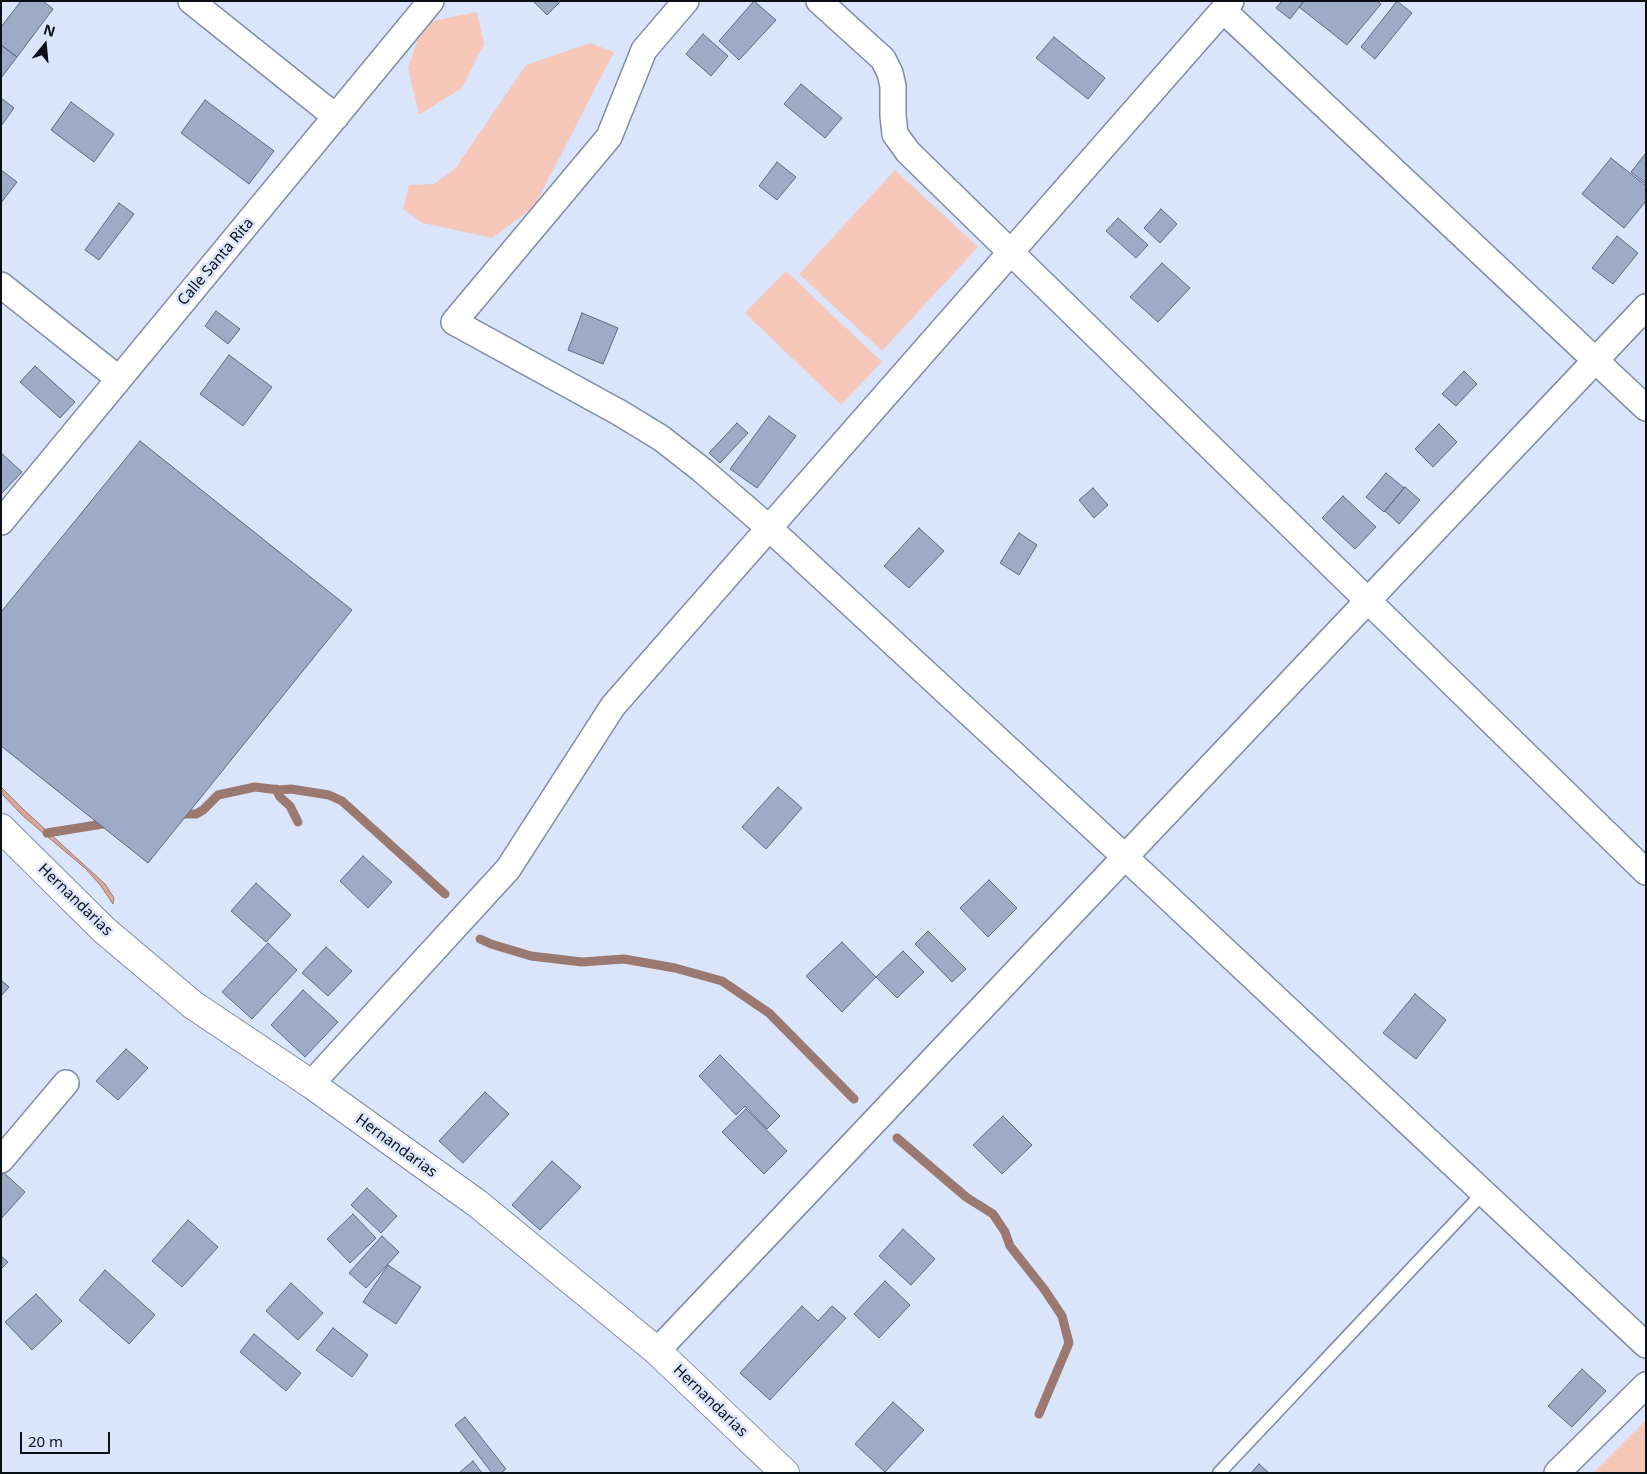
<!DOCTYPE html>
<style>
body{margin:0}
#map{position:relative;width:1647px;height:1474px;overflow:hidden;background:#dae5fc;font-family:"Noto Sans",sans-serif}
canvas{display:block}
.frame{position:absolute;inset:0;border:2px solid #090e17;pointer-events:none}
.north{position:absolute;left:20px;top:20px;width:50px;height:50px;-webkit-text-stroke:4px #dae5fc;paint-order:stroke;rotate:17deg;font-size:14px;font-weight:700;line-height:20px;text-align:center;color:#090e17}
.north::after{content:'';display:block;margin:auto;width:18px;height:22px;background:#090e17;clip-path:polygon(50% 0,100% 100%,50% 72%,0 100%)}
.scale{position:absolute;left:20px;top:1432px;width:90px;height:22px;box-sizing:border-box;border:2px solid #090e17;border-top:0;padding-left:6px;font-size:15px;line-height:18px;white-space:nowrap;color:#090e17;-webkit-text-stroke:4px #dae5fc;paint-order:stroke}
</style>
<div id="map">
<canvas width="1647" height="1474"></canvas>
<div class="frame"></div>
<div class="north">N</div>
<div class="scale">20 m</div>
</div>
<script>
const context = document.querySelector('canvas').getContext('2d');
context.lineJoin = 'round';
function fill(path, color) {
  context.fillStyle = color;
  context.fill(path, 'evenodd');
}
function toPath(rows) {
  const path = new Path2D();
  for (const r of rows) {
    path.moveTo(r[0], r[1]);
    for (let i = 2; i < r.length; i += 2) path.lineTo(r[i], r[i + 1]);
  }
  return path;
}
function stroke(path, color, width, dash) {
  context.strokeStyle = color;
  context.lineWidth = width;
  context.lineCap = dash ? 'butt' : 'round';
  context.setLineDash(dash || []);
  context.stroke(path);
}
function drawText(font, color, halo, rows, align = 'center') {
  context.font = font + ' "Noto Sans",sans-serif';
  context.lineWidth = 5;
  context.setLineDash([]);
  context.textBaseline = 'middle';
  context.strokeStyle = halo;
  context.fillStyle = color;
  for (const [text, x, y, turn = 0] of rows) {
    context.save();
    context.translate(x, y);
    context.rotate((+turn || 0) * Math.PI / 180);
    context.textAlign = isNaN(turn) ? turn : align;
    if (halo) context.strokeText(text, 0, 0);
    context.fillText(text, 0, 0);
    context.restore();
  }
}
fill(toPath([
 [477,12,484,44,462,88,419,115,408,68,423,23],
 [590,43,614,52,534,207,492,238,423,223,403,209,409,185,434,184,455,169,526,65],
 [895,170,978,247,882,351,799,274],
 [786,271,882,362,841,405,745,313],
 [1646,1420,1646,1473,1593,1473]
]), '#f7c7b9');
const water = toPath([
 [1,787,24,810,105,884,114,898,113,904,101,886,86,869,23,816,1,793,1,787]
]);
fill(water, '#d9a798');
stroke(water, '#9b7971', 1);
stroke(toPath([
 [276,789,280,797,290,806,298,822],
 [176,814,196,814,203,810,218,795,255,787,279,790,291,789,329,795,342,801,445,894],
 [47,833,109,823],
 [480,939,491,944,531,956,582,962,624,959,675,968,722,981,769,1013,854,1099],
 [897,1138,966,1197,993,1214,1005,1232,1010,1246,1044,1289,1062,1316,1069,1343,1039,1414]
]), '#9b7971', 9);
const building = toPath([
 [21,1,43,1,53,9,17,57,1,45,1,27,21,1],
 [533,1,561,1,547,15,533,1],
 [754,1,776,20,739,60,719,41,754,1],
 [1282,1,1304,1,1290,19,1276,8,1282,1],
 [1304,1,1377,1,1381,4,1347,45,1299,7,1304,1],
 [1397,1,1412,13,1375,59,1361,47,1397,1],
 [703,34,728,56,711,76,686,54,703,34],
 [1054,37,1105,78,1088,99,1036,58,1054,37],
 [1,45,17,57,1,78,1,45],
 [801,84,842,118,825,138,784,104,801,84],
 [1,98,14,108,1,126,1,98],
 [205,100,274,151,249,184,181,133,205,100],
 [71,102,114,134,94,162,51,130,71,102],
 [1646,153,1646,184,1631,172,1646,153],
 [1611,158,1646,186,1646,201,1624,228,1582,194,1611,158],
 [777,162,796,177,777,200,759,186,777,162],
 [1,170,17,182,1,203,1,170],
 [119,203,134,214,99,260,85,250,119,203],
 [1161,209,1177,224,1160,243,1144,228,1161,209],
 [1118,218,1148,245,1136,258,1106,231,1118,218],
 [1617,236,1638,253,1613,284,1592,268,1617,236],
 [1162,263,1190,288,1158,322,1130,297,1162,263],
 [216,311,240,329,228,344,205,326,216,311],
 [582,313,618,328,603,364,568,350,582,313],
 [229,355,272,387,243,426,200,394,229,355],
 [35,366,75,402,60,418,20,382,35,366],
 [1464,371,1477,384,1456,406,1442,394,1464,371],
 [769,416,796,436,757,488,730,469,769,416],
 [737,423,748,433,720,463,709,453,737,423],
 [1439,424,1457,442,1433,467,1415,449,1439,424],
 [140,441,352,610,148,863,1,746,1,612,140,441],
 [1,453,22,472,1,494,1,453],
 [1386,473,1404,488,1384,512,1366,497,1386,473],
 [1405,487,1420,500,1399,524,1385,511,1405,487],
 [1093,488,1108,505,1094,518,1079,500,1093,488],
 [1343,496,1376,527,1355,549,1322,518,1343,496],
 [919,528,944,551,909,588,884,566,919,528],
 [1019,533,1037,545,1019,575,1000,563,1019,533],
 [778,787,802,808,766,849,742,827,778,787],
 [363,856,392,882,368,908,340,881,363,856],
 [989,880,1017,908,988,937,960,908,989,880],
 [256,883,291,915,266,942,231,911,256,883],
 [928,931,966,969,952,982,915,944,928,931],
 [842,942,876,977,842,1012,806,976,842,942],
 [268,943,297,970,252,1019,222,992,268,943],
 [326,947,352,971,328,996,302,973,326,947],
 [903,951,924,972,897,998,876,977,903,951],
 [1,980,9,987,1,996,1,980],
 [303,990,338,1022,305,1057,271,1025,303,990],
 [1415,994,1446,1020,1416,1059,1383,1033,1415,994],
 [126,1049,148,1068,118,1100,96,1081,126,1049],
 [720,1055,780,1116,767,1129,745,1106,736,1115,699,1076,720,1055],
 [485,1092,509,1114,463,1163,439,1141,485,1092],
 [746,1109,787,1151,764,1174,722,1132,746,1109],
 [1003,1116,1032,1145,1002,1174,973,1145,1003,1116],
 [552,1161,581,1187,540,1230,512,1205,552,1161],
 [4,1173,25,1192,1,1219,1,1176,4,1173],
 [367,1188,397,1216,381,1233,351,1205,367,1188],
 [353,1214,376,1238,350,1263,327,1239,353,1214],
 [188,1220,218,1247,182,1287,152,1261,188,1220],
 [903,1229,935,1259,911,1285,879,1256,903,1229],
 [382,1236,399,1252,366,1288,349,1273,382,1236],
 [1,1256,8,1262,1,1269,1,1256],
 [388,1265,421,1287,396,1324,363,1302,388,1265],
 [105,1270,155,1315,129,1344,79,1300,105,1270],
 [885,1281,910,1305,879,1338,854,1314,885,1281],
 [291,1283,323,1313,298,1340,266,1311,291,1283],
 [36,1294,62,1321,32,1350,5,1322,36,1294],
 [802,1306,818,1321,832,1306,846,1318,770,1400,740,1373,802,1306],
 [333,1328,368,1355,352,1377,316,1350,333,1328],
 [254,1334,301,1373,286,1391,240,1352,254,1334],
 [1582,1369,1606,1391,1572,1427,1548,1406,1582,1369],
 [893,1402,924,1430,885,1472,855,1444,893,1402],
 [465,1417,506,1469,501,1473,492,1473,455,1425,465,1417],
 [473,1461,482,1473,459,1473,473,1461],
 [1259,1464,1269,1473,1251,1473,1259,1464]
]);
fill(building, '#9eabc6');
stroke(building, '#5e6982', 1);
const service = toPath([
 [1219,1473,1483,1193]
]);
const minor = toPath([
 [191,1,336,117],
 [686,1,644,50,609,137,454,322,620,413,661,438,702,470,769,528,1125,857,1646,1345],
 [819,1,883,59,890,73,893,86,893,116,895,134,908,152,1646,872],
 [1223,10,1646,408],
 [1,285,119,379],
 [1,522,431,1],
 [311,1084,508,869,613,706,1231,1],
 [1,1160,66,1083],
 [657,1351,1646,307],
 [1557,1473,1646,1385]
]);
const tertiary = toPath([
 [1,828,104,930,193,1005,311,1084,478,1204,657,1351,785,1473]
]);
stroke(service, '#7f8ca6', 15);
stroke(minor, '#7f8ca6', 28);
stroke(tertiary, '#7f8ca6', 30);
stroke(service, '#fff', 12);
stroke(minor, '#fff', 25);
stroke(tertiary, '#fff', 28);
drawText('15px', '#090e17', '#dae5fc', [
 ["Calle Santa Rita",216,262,-50],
 ["Hernandarias",75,900,44],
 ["Hernandarias",396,1146,36],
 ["Hernandarias",710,1401,44]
]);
</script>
